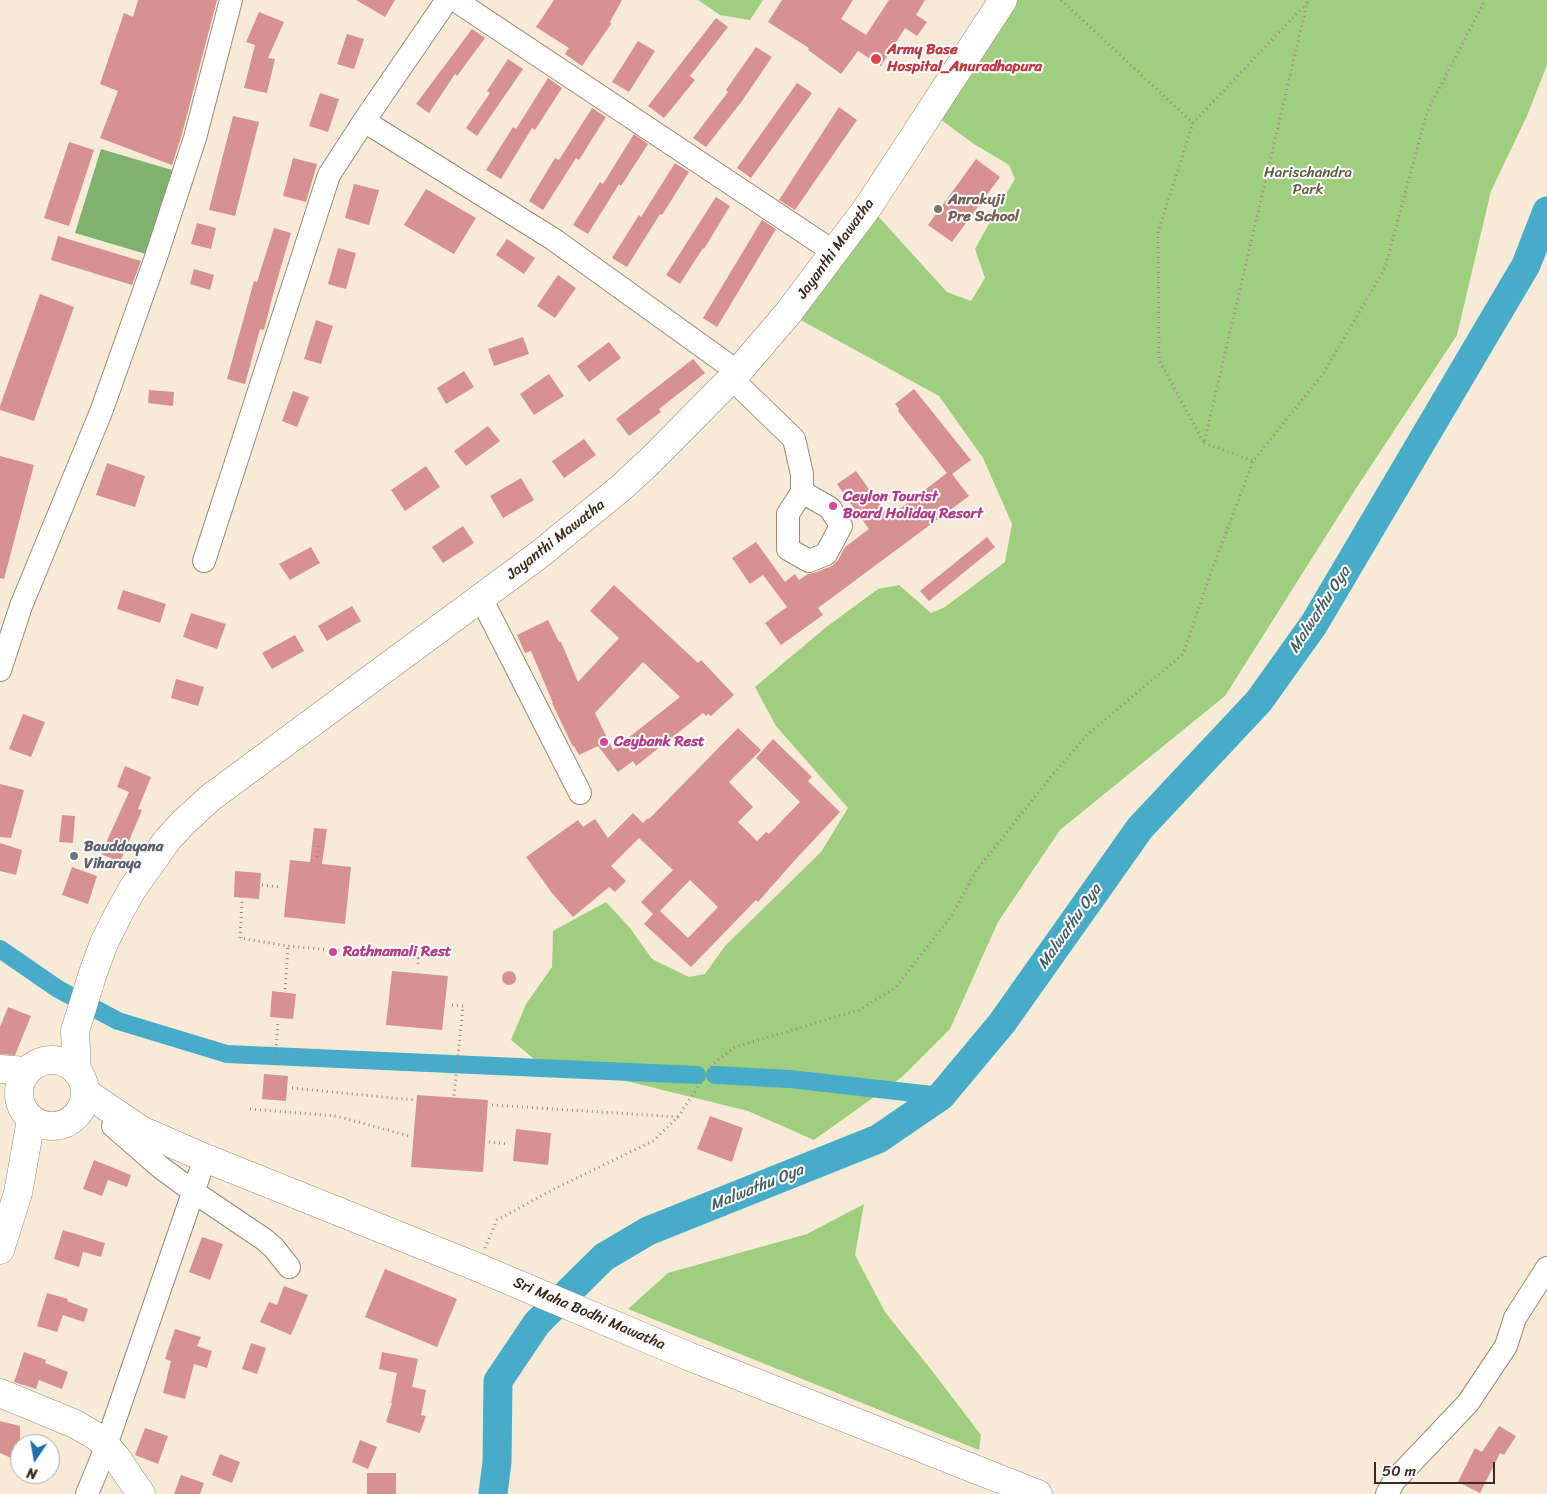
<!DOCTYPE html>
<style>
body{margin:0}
#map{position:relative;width:1547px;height:1494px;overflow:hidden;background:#f7ebd8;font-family:Sriracha,sans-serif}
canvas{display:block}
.north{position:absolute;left:10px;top:1434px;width:50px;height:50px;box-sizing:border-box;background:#fff;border:1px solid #b1aaa5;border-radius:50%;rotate:192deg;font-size:14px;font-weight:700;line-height:20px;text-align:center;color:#3b2a1e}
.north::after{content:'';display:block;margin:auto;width:18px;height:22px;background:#1f6fb2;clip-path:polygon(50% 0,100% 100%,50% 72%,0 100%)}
.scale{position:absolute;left:1374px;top:1462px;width:121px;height:22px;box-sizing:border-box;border:2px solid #3b2a1e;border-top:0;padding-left:6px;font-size:15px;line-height:18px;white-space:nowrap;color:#3b2a1e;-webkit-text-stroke:4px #fff;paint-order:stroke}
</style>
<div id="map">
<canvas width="1547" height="1494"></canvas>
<div class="north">N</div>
<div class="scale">50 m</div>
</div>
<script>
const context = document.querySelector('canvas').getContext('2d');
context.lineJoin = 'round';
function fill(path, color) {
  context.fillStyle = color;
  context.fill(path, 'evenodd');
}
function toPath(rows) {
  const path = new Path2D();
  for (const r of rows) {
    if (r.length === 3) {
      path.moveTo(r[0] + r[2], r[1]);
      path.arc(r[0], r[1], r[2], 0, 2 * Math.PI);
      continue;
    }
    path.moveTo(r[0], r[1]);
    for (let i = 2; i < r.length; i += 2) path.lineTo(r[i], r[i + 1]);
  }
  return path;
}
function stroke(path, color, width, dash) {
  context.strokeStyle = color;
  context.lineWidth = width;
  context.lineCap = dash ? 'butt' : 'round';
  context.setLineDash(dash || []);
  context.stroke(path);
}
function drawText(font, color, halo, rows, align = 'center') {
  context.font = font + ' Sriracha,sans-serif';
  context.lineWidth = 4;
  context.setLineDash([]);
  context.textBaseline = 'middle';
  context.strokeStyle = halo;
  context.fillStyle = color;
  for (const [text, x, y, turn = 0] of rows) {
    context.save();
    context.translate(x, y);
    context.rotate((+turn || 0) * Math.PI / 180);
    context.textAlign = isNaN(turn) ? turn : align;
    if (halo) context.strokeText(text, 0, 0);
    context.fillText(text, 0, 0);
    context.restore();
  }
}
fill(toPath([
 [698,0,763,0,750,20,720,15],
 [1010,0,1547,0,1547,65,1527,116,1491,191,1457,335,1355,490,1225,696,1060,830,998,922,950,1029,902,1077,814,1140,748,1111,533,1058,511,1040,526,1004,552,967,553,931,606,902,630,928,652,959,689,977,705,974,725,946,821,852,848,808,776,726,755,687,825,628,878,589,899,585,931,613,945,607,1005,562,1012,524,983,458,939,396,797,318,876,214,947,292,971,301,985,278,975,249,1000,204,1015,179,1009,165,974,144,936,116],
 [864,1204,855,1255,885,1312,933,1372,981,1435,979,1450,628,1309,668,1273,807,1234]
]), '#9fcf7e');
fill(toPath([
 [101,149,172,170,146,254,75,233]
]), '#7fb26d');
stroke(toPath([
 [0,949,58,989,118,1021,227,1054,697,1075],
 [715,1075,790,1079,941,1096]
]), '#47acc7', 18);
stroke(toPath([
 [493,1494,497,1462,498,1381,537,1323,604,1257,648,1231,878,1139,941,1096,1002,1023,1140,828,1259,701,1314,624,1526,265,1547,211]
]), '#47acc7', 29);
fill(toPath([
 [138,0,217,0,182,134,172,165,100,138,118,91,100,84,124,13,133,17],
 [356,0,395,0,385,17],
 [554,0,622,0,610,22,611,24,582,66,565,54,569,48,536,27],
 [782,0,853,0,841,19,866,35,889,0,925,0,916,15,927,22,917,36,905,28,881,66,858,51,841,74,808,50,809,48,768,22],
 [259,12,284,22,268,58,275,59,267,93,244,88,255,45,246,42],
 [716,18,728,27,690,76,695,80,664,118,648,106],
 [472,29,485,38,457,76,455,74,429,113,416,104],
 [347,34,364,39,354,69,337,64],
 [638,41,655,51,629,92,612,82],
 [756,47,772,57,742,101,706,147,693,138,728,92,726,90],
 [508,59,523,69,477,136,466,128,490,93,487,91],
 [548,78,562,88,535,130,532,128,501,179,486,170,513,127,516,129],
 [797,83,812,93,751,178,737,168],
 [320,93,339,99,328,132,309,126],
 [839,107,857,120,795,210,779,200],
 [592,108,606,117,579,160,576,158,543,210,529,201,555,158,559,160],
 [233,116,259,122,235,216,209,210],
 [634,134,648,144,621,186,619,184,588,234,573,225,600,182,603,184],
 [69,142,94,150,69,226,44,218],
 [293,158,317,164,306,202,283,196],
 [976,159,1000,177,952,242,928,225],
 [675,163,689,172,662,215,660,214,627,267,612,258,639,215,641,217],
 [354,184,379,190,369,225,345,218],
 [426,189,476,218,454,254,404,225],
 [716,197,730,206,704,249,703,248,680,284,666,275],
 [762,220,776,229,717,327,703,318],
 [197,223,216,228,211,249,191,244],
 [274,228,291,233,275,287,264,330,260,329,245,384,227,379,254,281,257,282],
 [58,236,141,261,132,285,51,260],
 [507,239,535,258,524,274,496,255],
 [338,248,356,253,346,289,328,284],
 [194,269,214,275,210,290,190,284],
 [558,275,576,288,555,318,537,306],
 [40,294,74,307,34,421,0,410,0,406],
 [316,320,333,326,321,364,304,359],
 [523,337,529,354,494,366,488,349],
 [609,342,621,358,589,382,577,366],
 [693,359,705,373,659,409,661,412,629,436,616,419],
 [464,371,474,387,446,404,437,388],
 [549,374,564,396,534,415,520,394],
 [914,389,971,460,952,474,969,496,818,608,823,615,781,645,765,623,787,607,763,575,750,584,732,558,756,542,785,582,795,574,799,580,808,574,814,573,832,566,838,560,845,547,869,529,837,484,856,471,889,517,947,473,898,411,899,409,895,404],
 [149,390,174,392,173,406,148,403],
 [293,391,309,397,297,427,282,421],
 [488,426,500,441,466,466,454,451],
 [584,439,596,455,564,478,552,461],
 [0,456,34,465,4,579,0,578],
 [107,463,145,476,135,507,96,495],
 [426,466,440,487,405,511,391,490],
 [521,478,534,500,503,518,490,496],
 [463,526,474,543,443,563,432,547],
 [987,537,995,547,929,601,920,591],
 [311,547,320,563,290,580,279,564],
 [614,585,698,663,701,660,734,695,711,716,708,714,706,716,703,713,636,766,633,761,618,772,598,746,579,755,574,746,573,747,552,703,553,703,531,651,525,653,517,635,548,620,559,642,561,642,578,682,619,638,590,611],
 [643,662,680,697,613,750,595,713],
 [123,590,166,604,160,623,117,609],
 [352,606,361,621,327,641,318,626],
 [191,613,226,624,217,649,183,637],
 [295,635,304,651,272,669,262,653],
 [176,679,204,687,198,706,171,698],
 [23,714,45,722,31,757,9,749],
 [738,728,761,750,729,782,753,807,738,822,757,841,766,832,769,834,800,802,756,758,773,739,812,777,808,781,840,812,794,861,758,902,756,900,691,967,644,924,653,914,641,902,673,870,639,838,611,866,626,881,615,892,609,887,573,917,552,893,526,857,578,820,583,827,595,819,608,838,633,813,643,823,648,818,649,819],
 [690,880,718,907,688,938,660,911],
 [125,766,151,777,138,809,142,810,120,862,101,854,129,792,117,787],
 [0,784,24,790,11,838,0,837],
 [62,815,75,816,73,843,59,842],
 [314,828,327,829,322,864,351,867,345,924,284,917,290,860,310,862],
 [0,843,22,850,16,875,0,871],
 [72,867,97,876,88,904,62,895],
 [235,871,261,873,259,899,234,897],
 [509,978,7],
 [392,971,448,976,442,1030,386,1025],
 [272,991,296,994,293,1019,270,1017],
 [8,1007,31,1016,15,1055,0,1054,0,1027],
 [264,1074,288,1076,286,1101,262,1099],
 [417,1095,488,1100,483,1172,411,1167],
 [710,1116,743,1128,732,1162,697,1149],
 [516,1129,551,1133,548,1165,513,1161],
 [94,1160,131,1175,127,1187,108,1180,102,1196,83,1189],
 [63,1230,105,1243,101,1257,83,1252,79,1267,54,1259],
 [202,1237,223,1244,210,1280,189,1272],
 [385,1269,457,1299,437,1347,365,1317],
 [284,1286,308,1295,291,1335,260,1322,269,1302,277,1305],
 [47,1293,68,1299,67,1301,88,1309,84,1322,63,1315,57,1332,37,1326],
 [175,1329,201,1337,197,1346,212,1351,207,1368,194,1364,185,1399,163,1393,171,1361,165,1359],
 [251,1343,266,1348,257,1374,242,1369],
 [24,1352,46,1360,45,1363,68,1372,62,1389,39,1380,36,1389,14,1382],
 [382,1352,418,1359,412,1387,426,1390,421,1415,426,1416,420,1433,386,1422,392,1403,391,1403,397,1373,379,1369],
 [0,1421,20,1426,20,1462,0,1453],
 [1499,1426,1516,1436,1504,1455,1500,1453,1480,1493,1458,1482,1475,1448,1482,1452],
 [145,1428,168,1436,158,1464,135,1455],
 [360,1440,377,1447,368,1469,352,1462],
 [220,1454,240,1462,232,1483,212,1475],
 [367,1473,396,1473,396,1494,367,1494],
 [181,1475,204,1483,200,1494,174,1494]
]), '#d79190');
const minor = toPath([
 [455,0,834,252],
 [364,121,553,239,738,372],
 [731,378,794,439,802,474,802,492,788,514,788,549,809,561,826,554,841,526,830,508,802,492],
 [204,561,329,175,364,121,447,0],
 [481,598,580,793],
 [0,670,21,606,101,412,155,260,195,138,231,0],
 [113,1126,160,1167,194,1192,265,1240,274,1248,289,1267],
 [87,1494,101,1460,205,1158],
 [1387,1494,1394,1481,1468,1403,1506,1346,1515,1318,1547,1268]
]);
const major = toPath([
 [52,1093,33],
 [0,1069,26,1071],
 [77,1072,75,1031,93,973,104,943,119,913,133,888,168,839,185,821,210,798,540,554,622,487,650,461,738,372,789,312,868,207,1003,0],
 [85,1092,141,1130,205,1158,477,1267,688,1356,1038,1494],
 [0,1250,18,1193,31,1120],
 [0,1393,75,1424,99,1438,116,1457,141,1494]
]);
stroke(minor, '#998a7b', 24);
stroke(major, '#998a7b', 29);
stroke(toPath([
 [1061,0,1193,123],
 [1307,3,1193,123,1158,232,1159,360,1204,443,1307,3,1308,0],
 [1204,443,1253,461],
 [317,857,319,843],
 [262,885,279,887],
 [242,902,240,938,288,946,418,958,418,967],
 [285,989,288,946],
 [452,1005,463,1006,454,1096],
 [275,1065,278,1021],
 [292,1088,414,1100],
 [492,1105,678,1117],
 [250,1109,336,1116,409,1136],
 [489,1142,509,1144],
 [485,1248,497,1220,556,1188,653,1141,678,1117,714,1063,735,1047,859,1010,896,987,952,915,976,871,1049,779,1087,735,1183,654,1209,578,1253,461,1323,374,1385,268,1427,112,1485,0]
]), '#998a7b', 3, [1, 4]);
stroke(minor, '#fff', 22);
stroke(major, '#fff', 28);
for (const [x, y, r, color] of [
 [876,59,6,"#e0444e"],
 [938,209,5,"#8d6e63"],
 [833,506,5,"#d1479c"],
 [604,742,5,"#d1479c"],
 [74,856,5,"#6b7280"],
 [333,952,5,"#d1479c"]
]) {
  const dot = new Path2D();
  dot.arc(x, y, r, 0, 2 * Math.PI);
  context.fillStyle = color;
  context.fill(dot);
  stroke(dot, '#fff', 2);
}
drawText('bold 15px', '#be3a42', '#fff', [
 ["Army Base",887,50],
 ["Hospital_Anuradhapura",887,67]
], 'left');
drawText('15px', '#595c3b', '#fff', [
 ["Harischandra",1308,173],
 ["Park",1308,190]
]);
drawText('bold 15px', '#785e54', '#fff', [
 ["Anrakuji",948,200],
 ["Pre School",948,217]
], 'left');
drawText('15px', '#3b2a1e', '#fff', [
 ["Jayanthi Mawatha",836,249,-54],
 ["Jayanthi Mawatha",556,540,-38],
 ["Sri Maha Bodhi Mawatha",589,1314,23]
]);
drawText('bold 15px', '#b23c85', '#fff', [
 ["Ceylon Tourist",843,497],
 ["Board Holiday Resort",843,514],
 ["Ceybank Rest",614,742],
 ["Rathnamali Rest",343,952]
], 'left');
drawText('bold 15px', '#5b616d', '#fff', [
 ["Bauddayana",84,847],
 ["Viharaya",84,864]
], 'left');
drawText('italic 16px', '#405e62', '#fff', [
 ["Malwathu Oya",1320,610,-57],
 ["Malwathu Oya",1070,927,-55],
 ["Malwathu Oya",757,1188,-22]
]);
</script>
